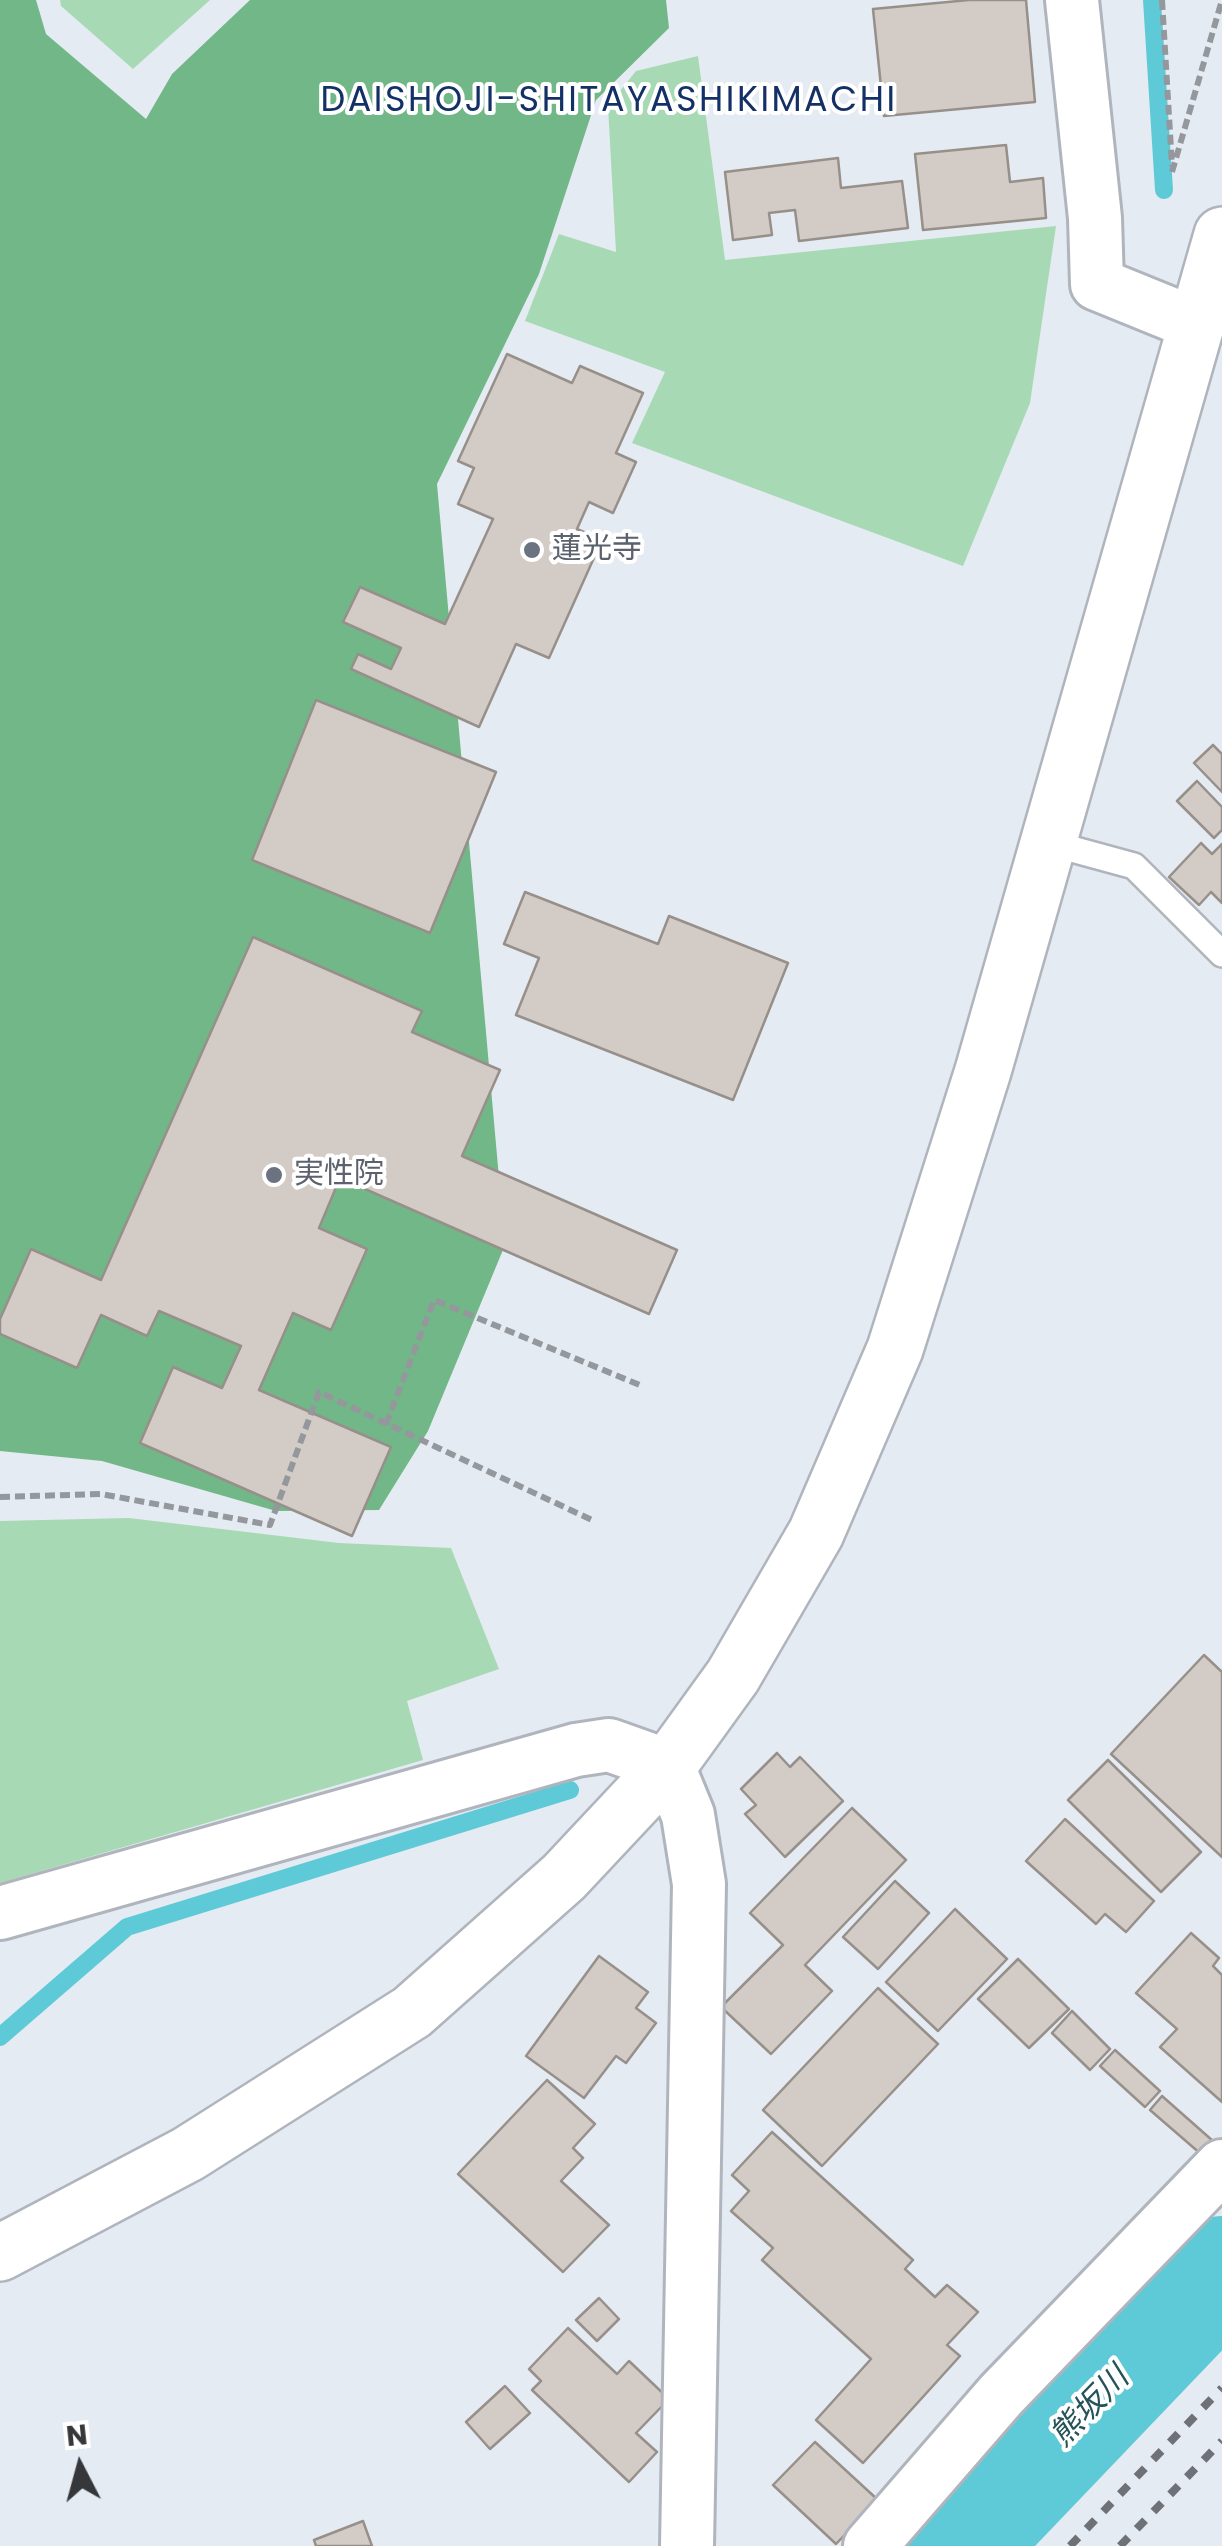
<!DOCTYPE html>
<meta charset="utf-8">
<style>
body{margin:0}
#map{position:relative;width:1222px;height:2546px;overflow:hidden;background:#e5ebf2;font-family:Poppins,sans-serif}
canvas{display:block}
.north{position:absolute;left:30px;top:2416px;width:100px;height:100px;-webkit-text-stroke:8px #fff;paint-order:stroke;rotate:354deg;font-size:28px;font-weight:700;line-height:40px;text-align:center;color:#35373a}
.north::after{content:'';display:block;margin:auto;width:35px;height:45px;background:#35373a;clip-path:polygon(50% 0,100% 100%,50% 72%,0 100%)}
</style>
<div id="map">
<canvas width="1222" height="2546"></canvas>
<div class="north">N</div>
</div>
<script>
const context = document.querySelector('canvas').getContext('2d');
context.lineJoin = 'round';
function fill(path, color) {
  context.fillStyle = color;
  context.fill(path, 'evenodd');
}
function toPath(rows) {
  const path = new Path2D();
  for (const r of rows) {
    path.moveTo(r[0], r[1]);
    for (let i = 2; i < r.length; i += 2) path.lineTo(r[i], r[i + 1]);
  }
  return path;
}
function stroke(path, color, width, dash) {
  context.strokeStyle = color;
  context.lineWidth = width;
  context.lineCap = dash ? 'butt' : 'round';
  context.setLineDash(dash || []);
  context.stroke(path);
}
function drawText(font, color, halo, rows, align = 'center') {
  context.font = font + ' Poppins,"Noto Sans JP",sans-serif';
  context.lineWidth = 8;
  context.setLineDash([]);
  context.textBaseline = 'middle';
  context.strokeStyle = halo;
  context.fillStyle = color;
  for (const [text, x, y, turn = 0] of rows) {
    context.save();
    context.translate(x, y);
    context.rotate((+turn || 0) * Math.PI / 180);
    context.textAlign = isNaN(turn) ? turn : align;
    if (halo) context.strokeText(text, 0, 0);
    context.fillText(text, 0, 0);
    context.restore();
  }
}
fill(toPath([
 [60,0,210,0,133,69,61,6],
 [698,56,725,260,1056,226,1030,403,963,566,632,443,665,372,525,321,559,234,616,252,608,106,636,71],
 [129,1518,339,1543,451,1548,499,1669,407,1701,423,1760,0,1883,0,1521]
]), '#a8d9b5');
fill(toPath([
 [0,0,36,0,46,34,146,119,172,74,250,0,666,0,669,28,596,100,539,274,437,484,505,1245,428,1431,379,1510,276,1511,102,1461,0,1451]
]), '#72b787');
stroke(toPath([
 [1152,0,1164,190],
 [0,2037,127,1927,570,1790]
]), '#5fcad7', 18);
stroke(toPath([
 [959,2546,1222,2271]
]), '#5fcad7', 110);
const building = toPath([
 [969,0,1026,0,1035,102,884,116,873,9,969,0],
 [1006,145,1010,182,1043,178,1046,218,923,230,915,154,1006,145],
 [838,158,841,188,902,181,908,228,799,241,795,210,769,213,772,235,733,240,725,172,838,158],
 [507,354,572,383,580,366,643,393,616,453,636,462,613,513,589,502,577,529,602,540,549,658,516,644,479,727,351,669,358,654,391,669,401,648,343,622,360,587,445,624,493,519,458,504,474,468,458,461,507,354],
 [316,700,496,772,430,933,252,860,316,700],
 [1213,745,1222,754,1222,792,1194,763,1213,745],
 [1197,781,1222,807,1222,830,1214,838,1177,801,1197,781],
 [1201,843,1212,854,1222,844,1222,903,1211,892,1199,905,1169,877,1201,843],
 [525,892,658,944,669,916,788,963,733,1100,516,1015,539,958,504,944,525,892],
 [253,937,422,1011,412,1032,500,1070,462,1156,677,1250,649,1314,340,1178,319,1228,367,1249,331,1330,293,1313,259,1390,391,1447,352,1536,140,1443,173,1367,222,1388,241,1346,159,1311,147,1336,101,1315,77,1368,0,1334,0,1319,31,1249,101,1280,253,937],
 [1204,1655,1222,1672,1222,1857,1111,1754,1204,1655],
 [777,1753,790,1767,800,1757,843,1801,785,1857,745,1814,756,1805,741,1789,777,1753],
 [1108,1760,1201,1852,1161,1892,1068,1800,1108,1760],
 [852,1808,906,1860,805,1965,832,1991,771,2054,721,2007,783,1945,750,1913,852,1808],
 [1065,1819,1154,1901,1126,1932,1105,1914,1096,1924,1026,1861,1065,1819],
 [895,1881,929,1913,878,1969,843,1937,895,1881],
 [955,1909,1007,1959,938,2031,886,1982,955,1909],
 [1191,1933,1219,1958,1213,1966,1222,1975,1222,2102,1160,2047,1177,2029,1136,1993,1191,1933],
 [599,1956,648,1992,636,2008,656,2023,626,2063,616,2056,584,2098,526,2056,599,1956],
 [1018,1959,1069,2009,1029,2048,978,1999,1018,1959],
 [878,1988,938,2044,822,2166,763,2110,878,1988],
 [1072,2011,1110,2049,1090,2070,1052,2033,1072,2011],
 [1115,2050,1160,2091,1145,2107,1100,2066,1115,2050],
 [547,2080,595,2124,573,2148,583,2158,561,2181,609,2225,563,2272,458,2174,547,2080],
 [1162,2096,1213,2141,1202,2155,1150,2110,1162,2096],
 [772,2132,913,2260,905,2269,935,2297,947,2285,978,2312,947,2345,960,2356,863,2463,816,2420,871,2359,762,2260,773,2248,731,2211,749,2191,732,2175,772,2132],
 [599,2298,619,2319,597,2341,576,2320,599,2298],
 [568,2328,617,2374,629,2361,669,2399,636,2433,657,2452,629,2482,532,2390,541,2381,529,2369,568,2328],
 [505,2386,530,2413,490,2449,466,2422,505,2386],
 [815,2442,878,2500,836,2544,773,2485,815,2442],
 [363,2521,372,2546,316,2546,314,2540,363,2521]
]);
fill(building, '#d3cbc5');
stroke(building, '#97908a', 2.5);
const service = toPath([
 [1046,842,1134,866,1222,954]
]);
const minor = toPath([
 [1072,0,1095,218,1097,284,1193,323],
 [0,1913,576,1750,609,1745,668,1766,688,1815,699,1884,687,2546],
 [870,2546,1001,2395,1222,2166]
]);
const tertiary = toPath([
 [0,2253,188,2154,412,2012,564,1877,668,1766,733,1676,816,1533,895,1349,983,1071,1222,235]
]);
stroke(service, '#b0b5bd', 30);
stroke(minor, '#b0b5bd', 58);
stroke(tertiary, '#b0b5bd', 60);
stroke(toPath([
 [1162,0,1172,166],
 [1172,172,1222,0],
 [386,1424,434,1300,642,1386],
 [0,1497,101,1494,270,1525,319,1392,594,1521]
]), '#94989d', 6, [10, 5]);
stroke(service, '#fff', 25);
stroke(minor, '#fff', 52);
stroke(tertiary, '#fff', 55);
stroke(toPath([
 [1070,2546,1222,2388],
 [1120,2546,1222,2441]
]), '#6e7176', 8, [12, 12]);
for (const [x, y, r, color] of [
 [532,550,10,"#6b7280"],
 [274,1175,10,"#6b7280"]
]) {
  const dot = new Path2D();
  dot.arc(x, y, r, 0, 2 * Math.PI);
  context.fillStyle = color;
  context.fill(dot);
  stroke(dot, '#fff', 4);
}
drawText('30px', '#5b616d', '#fff', [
 ["蓮光寺",552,550],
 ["実性院",294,1175]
], 'left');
drawText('italic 32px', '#245359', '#fff', [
 ["熊坂川",1091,2408,-46]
]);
context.letterSpacing = '2.5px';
drawText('35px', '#133166', '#fff', [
 ["DAISHOJI-SHITAYASHIKIMACHI",609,102]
]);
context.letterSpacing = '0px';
</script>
